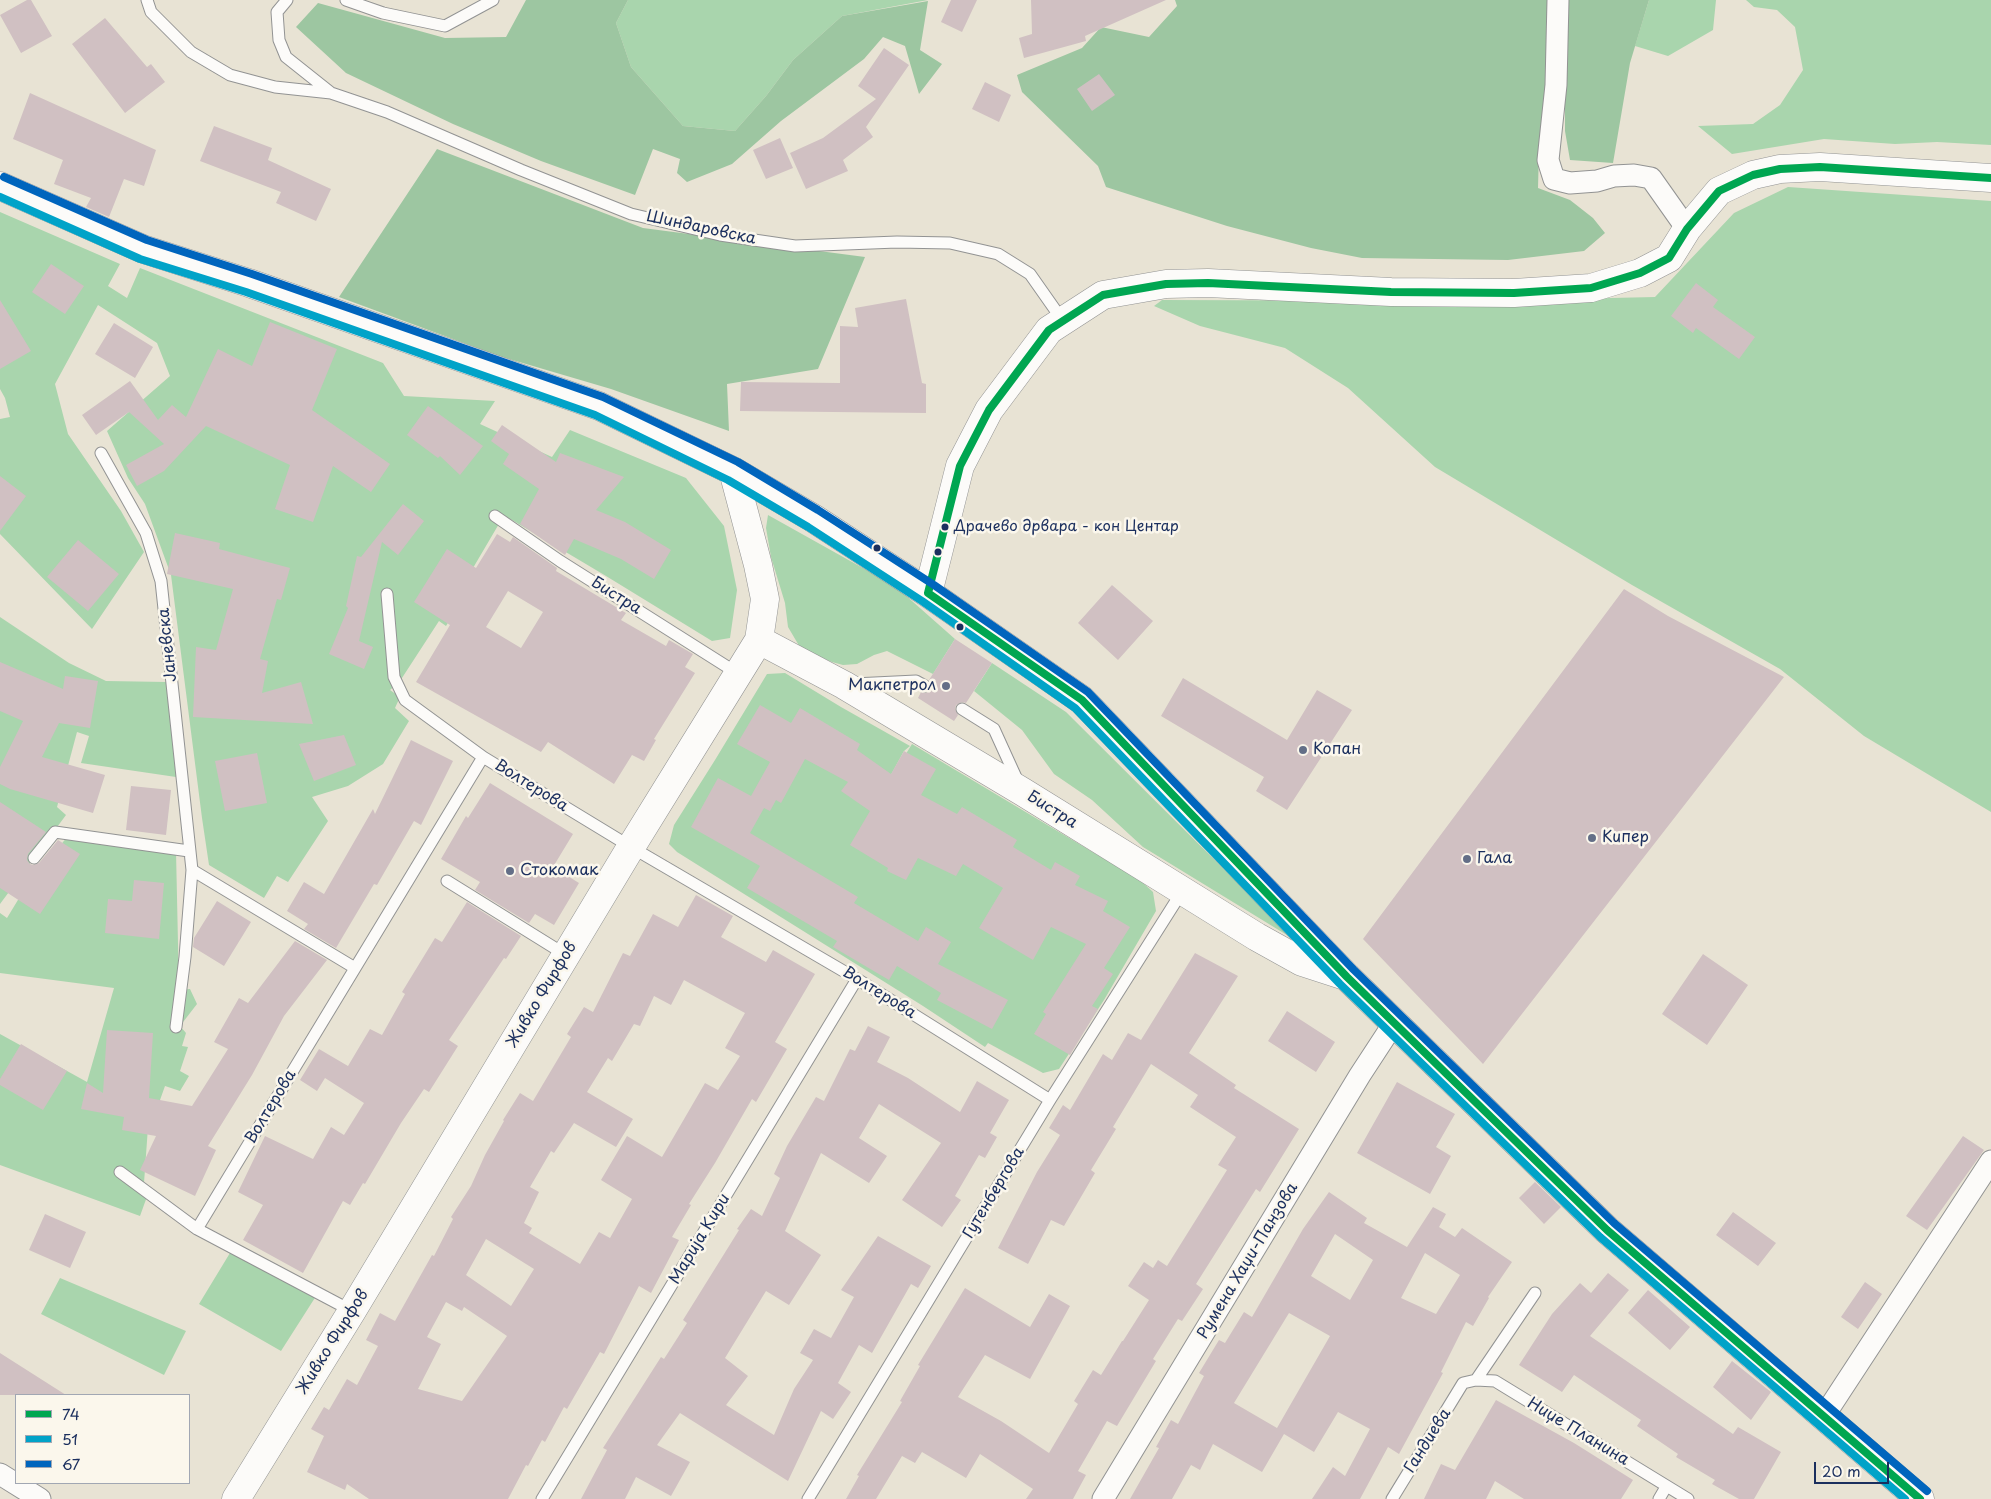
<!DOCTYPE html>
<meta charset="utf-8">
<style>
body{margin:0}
#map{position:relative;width:1991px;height:1499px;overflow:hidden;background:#e8e3d4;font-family:"Playpen Sans",sans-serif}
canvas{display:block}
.legend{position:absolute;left:15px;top:1394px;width:175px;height:90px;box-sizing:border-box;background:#fbf7ec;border:1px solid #a1a7b3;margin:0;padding:6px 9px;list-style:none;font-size:15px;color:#1b2f5e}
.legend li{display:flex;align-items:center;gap:10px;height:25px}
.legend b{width:25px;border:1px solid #a1a7b3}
.scale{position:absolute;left:1814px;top:1462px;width:75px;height:22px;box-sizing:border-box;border:2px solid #1b2f5e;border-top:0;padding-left:6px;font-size:15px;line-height:18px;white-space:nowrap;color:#1b2f5e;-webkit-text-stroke:4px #fbf7ec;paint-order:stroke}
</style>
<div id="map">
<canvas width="1991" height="1499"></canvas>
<ul class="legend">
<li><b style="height:6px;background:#00a651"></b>74</li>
<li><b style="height:6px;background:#01a3c8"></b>51</li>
<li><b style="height:6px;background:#0065bd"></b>67</li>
</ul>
<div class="scale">20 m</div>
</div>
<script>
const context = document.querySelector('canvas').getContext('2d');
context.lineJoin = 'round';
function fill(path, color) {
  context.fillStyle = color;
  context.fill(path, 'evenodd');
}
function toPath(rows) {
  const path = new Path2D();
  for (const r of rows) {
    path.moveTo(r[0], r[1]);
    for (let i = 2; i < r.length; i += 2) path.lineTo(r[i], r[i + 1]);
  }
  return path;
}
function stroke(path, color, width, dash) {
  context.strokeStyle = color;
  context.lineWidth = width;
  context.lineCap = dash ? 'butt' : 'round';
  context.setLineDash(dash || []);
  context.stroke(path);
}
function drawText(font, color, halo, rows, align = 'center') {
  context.font = font + ' "Playpen Sans",sans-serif';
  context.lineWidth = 5;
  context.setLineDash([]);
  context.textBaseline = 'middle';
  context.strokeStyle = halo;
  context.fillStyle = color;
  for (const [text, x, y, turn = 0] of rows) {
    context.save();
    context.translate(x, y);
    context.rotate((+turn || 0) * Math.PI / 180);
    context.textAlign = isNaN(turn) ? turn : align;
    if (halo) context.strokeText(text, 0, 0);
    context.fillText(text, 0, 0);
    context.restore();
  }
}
fill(toPath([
 [628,0,928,0,842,16,793,60,766,96,735,131,683,126,631,67,616,23],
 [1649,0,1716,0,1713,30,1668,56,1635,46],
 [1746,0,1991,0,1991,145,1937,142,1895,144,1824,139,1732,154,1698,126,1753,124,1780,105,1803,70,1795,27,1777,10,1754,7],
 [1788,187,1991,201,1991,812,1864,736,1780,669,1632,585,1435,467,1348,388,1285,348,1200,326,1154,306,1162,300,1478,301,1655,297,1734,213],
 [0,212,120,264,108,286,127,298,140,268,383,363,404,396,495,401,480,424,552,457,570,430,686,478,724,526,737,590,730,638,712,641,606,576,512,520,503,517,473,568,479,572,446,626,439,621,400,681,390,690,400,697,395,708,409,721,383,764,348,786,312,797,328,821,288,882,277,876,264,898,209,865,202,818,171,575,145,504,128,478,107,431,170,376,157,343,98,305,55,384,68,434,121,511,144,552,92,629,0,534,0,419,10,417,5,398,0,389],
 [768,515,895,586,955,639,933,674,887,651,874,655,857,664,843,665,832,662,801,649,788,627,785,603,771,557,766,528],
 [0,617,69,663,106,681,167,682,176,777,81,763,89,736,77,732,57,807,66,815,0,904],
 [992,663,1066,712,1295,940,1143,847,1092,800,1054,774,1022,730,974,691],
 [785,673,841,707,910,746,904,751,875,804,912,744,1141,881,1153,892,1156,911,1104,1000,1059,1069,1043,1073,988,1043,985,1047,923,1006,677,852,669,844,674,825,715,760,767,674],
 [72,831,176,851,179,990,190,989,197,1004,180,1026,186,1033,182,1046,188,1047,180,1071,189,1076,180,1091,165,1086,160,1100,149,1113,144,1183,149,1191,140,1216,0,1165,0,1034,87,1082,114,988,0,973,0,913,7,918,24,890],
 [233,1248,318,1293,281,1351,199,1304],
 [60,1278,186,1331,164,1375,41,1314]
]), '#a9d5ad');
fill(toPath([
 [526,0,628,0,616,23,631,67,683,126,735,131,766,96,793,60,842,16,928,1,920,50,942,64,919,94,905,46,883,37,864,59,781,121,732,164,687,182,677,173,680,159,653,149,635,195,541,161,453,124,346,73,296,27,318,3,445,38,506,37],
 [1175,0,1649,0,1630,63,1613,163,1570,160,1565,131,1565,87,1539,150,1538,188,1570,200,1593,218,1605,233,1584,251,1508,260,1362,258,1311,248,1227,226,1106,187,1098,166,1022,92,1017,75,1082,48,1101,27,1149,37,1177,6],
 [437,149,643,228,865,257,818,369,727,384,729,431,611,389,499,356,339,297]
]), '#9dc6a1');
fill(toPath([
 [27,0,31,0,52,36,21,53,0,15],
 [951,0,977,0,962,32,941,22],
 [1031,0,1166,0,1085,36,1086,41,1024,58,1019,38,1032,34],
 [105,18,147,67,151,64,165,82,125,113,72,44],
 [884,48,909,65,866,127,873,137,843,160,848,171,806,189,790,153,823,138,876,99,858,86],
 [1099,74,1115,95,1092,111,1077,89],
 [985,82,1011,95,999,122,972,109],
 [30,93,156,150,144,186,124,179,109,217,86,207,91,198,54,184,63,160,13,139],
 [214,126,272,148,268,160,331,189,316,221,276,203,281,192,200,161],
 [780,138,793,168,766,179,753,150],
 [51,264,84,286,65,314,32,292],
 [1696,283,1718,300,1713,307,1755,337,1739,359,1696,328,1693,333,1671,316],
 [906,299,922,383,926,384,926,413,740,411,741,382,840,383,840,326,858,327,855,308],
 [0,300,31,351,0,369],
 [270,322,337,349,312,410,390,464,371,492,333,466,313,522,275,509,290,465,206,426,164,471,137,486,126,465,164,444,129,412,96,435,82,415,130,381,158,420,172,405,186,417,218,349,252,366],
 [114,323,153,347,135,378,95,354],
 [428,406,483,446,460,475,440,456,438,458,407,435],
 [502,425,556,462,560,453,624,477,596,510,625,522,671,550,654,579,621,559,574,539,565,555,520,524,539,489,503,464,509,454,491,441],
 [0,476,26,496,0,531],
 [403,504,424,521,398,555,382,542,359,641,373,647,364,669,329,654,348,608,346,606,357,556,361,557],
 [175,533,220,543,219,549,290,568,281,600,277,599,260,659,268,661,262,693,301,682,313,724,193,717,196,647,216,650,233,589,167,574],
 [497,534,510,542,513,537,557,568,556,571,626,613,621,620,666,646,669,640,693,654,685,667,695,673,654,739,656,740,644,761,632,755,614,784,548,742,541,752,416,682,450,625,414,602,447,549,476,568],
 [508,591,543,612,521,648,486,627],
 [78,540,119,574,88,611,47,577],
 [1112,585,1153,621,1118,660,1078,623],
 [1624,589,1668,616,1784,677,1483,1064,1363,939],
 [955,639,992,663,966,703,962,702,956,705,955,709,958,715,954,721,918,698,921,692,926,693,931,690,932,685,929,680],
 [0,662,63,689,65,676,98,681,90,728,59,723,42,757,105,775,93,813,10,789,0,784,0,767,23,721,0,711],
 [1183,678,1287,740,1317,690,1352,710,1287,810,1256,791,1264,777,1161,716],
 [760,705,791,723,800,708,860,744,857,750,891,774,904,751,936,769,921,795,957,814,962,807,1017,840,1013,847,1051,870,1055,862,1080,876,1075,885,1108,901,1103,911,1130,927,1104,968,1113,974,1092,1006,1098,1009,1070,1055,1034,1034,1046,1014,1043,1012,1086,944,1051,927,1033,960,979,928,1003,888,963,864,956,876,918,858,906,880,887,871,888,868,850,845,870,811,841,791,848,782,805,759,781,803,776,800,770,811,764,808,750,833,858,897,854,903,918,941,926,927,951,942,938,964,1008,1000,992,1029,937,1000,941,993,897,966,889,980,833,947,837,941,747,888,760,866,691,827,718,778,751,796,770,762,737,744],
 [344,735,356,765,314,781,299,744],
 [411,740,453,761,421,825,414,821,377,885,374,884,336,948,304,929,308,924,287,911,304,882,324,894,373,809,375,814],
 [257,753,267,803,225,811,215,761],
 [490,783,573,834,553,867,579,883,554,925,535,914,529,923,475,890,480,882,441,859,466,816,468,818],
 [131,786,171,790,166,835,126,830],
 [0,802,46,832,28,854,27,860,30,864,33,865,39,863,58,840,80,854,40,914,0,888],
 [134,880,164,883,159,939,105,933,108,899,132,901],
 [696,895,733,916,721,937,766,962,773,950,815,974,775,1042,787,1049,756,1102,752,1099,715,1163,689,1204,691,1205,672,1237,679,1240,651,1293,639,1286,604,1354,600,1352,567,1409,564,1407,545,1442,542,1440,528,1466,526,1465,508,1499,369,1499,347,1484,345,1490,307,1472,324,1436,311,1429,324,1407,329,1410,347,1379,357,1385,378,1346,366,1340,380,1313,395,1321,432,1255,434,1256,453,1219,451,1217,471,1186,485,1155,504,1121,503,1120,520,1093,533,1101,571,1037,567,1034,584,1007,593,1012,623,953,630,956,653,914,678,927],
 [684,980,745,1013,725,1048,740,1056,718,1090,705,1083,662,1157,627,1136,601,1180,632,1199,610,1238,599,1232,580,1264,529,1233,532,1228,524,1223,539,1192,530,1187,551,1151,554,1153,574,1123,616,1147,633,1119,587,1092,608,1058,612,1061,634,1024,640,1026,654,996,671,1005],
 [486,1239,534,1269,511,1306,466,1275],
 [446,1302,462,1311,464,1307,507,1336,462,1401,418,1389,441,1344,427,1337],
 [217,901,251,922,224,966,193,947,194,938],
 [467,902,521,936,506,959,504,958,449,1040,458,1046,429,1092,424,1089,401,1123,365,1184,363,1183,350,1205,343,1201,303,1273,243,1240,263,1205,238,1192,265,1136,313,1159,331,1127,344,1135,364,1103,325,1078,317,1091,300,1080,319,1049,348,1066,370,1029,382,1035,405,994,402,992,435,938,442,942],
 [295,941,327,960,284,1016,252,1075,208,1146,216,1150,195,1196,140,1170,156,1136,122,1130,124,1117,81,1109,87,1083,103,1093,107,1030,153,1033,149,1098,192,1106,228,1049,214,1042,239,998,248,1003],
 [1195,953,1238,976,1189,1053,1236,1085,1234,1088,1299,1129,1260,1192,1256,1189,1196,1284,1203,1289,1182,1321,1178,1319,1153,1359,1156,1361,1117,1426,1107,1421,1078,1471,1086,1475,1073,1499,1026,1499,1033,1489,980,1454,966,1478,922,1452,915,1463,902,1456,876,1499,846,1499,859,1476,857,1475,902,1402,900,1401,920,1366,918,1365,965,1288,1030,1327,1049,1294,1070,1306,1030,1379,985,1355,958,1397,1001,1421,1049,1453,1078,1404,1074,1401,1093,1370,1101,1375,1122,1341,1123,1341,1149,1300,1128,1286,1144,1262,1153,1268,1158,1260,1167,1266,1227,1170,1218,1165,1236,1137,1190,1107,1198,1095,1151,1064,1113,1127,1116,1129,1091,1170,1095,1173,1064,1226,1051,1220,1028,1264,998,1248,1037,1172,1060,1135,1049,1128,1063,1105,1070,1110,1103,1054,1112,1060,1128,1033,1141,1040],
 [1703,954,1748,985,1707,1045,1662,1014],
 [1287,1011,1335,1042,1316,1072,1268,1041],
 [868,1026,890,1037,877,1062,908,1078,960,1112,977,1081,1009,1100,990,1133,997,1137,985,1158,979,1155,955,1196,961,1200,942,1227,902,1200,941,1143,879,1104,859,1138,887,1156,869,1183,821,1153,785,1231,821,1255,789,1305,766,1291,725,1358,748,1376,726,1405,774,1435,794,1389,813,1360,800,1353,814,1329,831,1338,854,1297,841,1290,878,1236,931,1266,918,1288,911,1284,872,1353,859,1345,838,1383,851,1392,833,1419,821,1411,788,1481,680,1413,657,1445,690,1462,671,1496,636,1477,625,1499,581,1499,607,1450,603,1448,661,1357,664,1359,687,1323,683,1320,739,1230,737,1229,751,1209,762,1216,780,1178,774,1174,787,1146,816,1097,824,1101,850,1049,855,1051],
 [21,1044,67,1071,43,1110,0,1085,0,1079],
 [1397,1082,1455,1114,1436,1147,1451,1156,1430,1194,1357,1153],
 [1963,1136,1984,1150,1927,1230,1906,1216],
 [1535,1182,1561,1207,1544,1224,1519,1198],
 [1329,1192,1367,1218,1364,1223,1407,1247,1433,1207,1446,1214,1439,1227,1455,1237,1462,1228,1512,1262,1488,1297,1489,1298,1473,1326,1466,1322,1441,1372,1443,1373,1399,1454,1388,1447,1360,1499,1312,1499,1333,1467,1345,1476,1370,1429,1338,1412,1314,1452,1284,1434,1262,1472,1213,1444,1200,1470,1191,1465,1172,1499,1130,1499,1159,1448,1156,1447,1171,1420,1178,1424,1204,1376,1199,1373,1219,1340,1225,1343,1244,1312,1252,1317,1303,1229],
 [1335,1234,1373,1260,1350,1300,1311,1276],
 [1425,1253,1460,1275,1436,1314,1401,1298],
 [1289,1313,1330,1336,1277,1428,1234,1403],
 [1733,1212,1776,1243,1758,1266,1716,1235],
 [45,1214,86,1232,70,1268,29,1250],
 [1608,1273,1629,1290,1590,1336,1733,1434,1738,1427,1781,1452,1754,1499,1739,1499,1712,1484,1715,1480,1676,1457,1678,1454,1637,1426,1641,1420,1574,1375,1562,1392,1519,1365,1552,1314,1580,1283,1591,1293],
 [1865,1282,1882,1294,1858,1329,1841,1317],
 [1648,1290,1690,1327,1670,1350,1628,1313],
 [0,1353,66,1395,0,1395],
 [1732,1361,1771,1392,1751,1420,1713,1387],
 [1496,1400,1574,1443,1633,1480,1621,1499,1524,1499,1495,1481,1486,1499,1424,1499,1441,1464,1455,1470]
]), '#d0c0c2');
const lane = toPath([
 [147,0,151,12,191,52,230,75,275,87,331,93,387,112,521,170,631,214,720,235,795,246,897,242,950,243,998,254,1030,274,1063,321],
 [287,0,277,12,279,40,286,57,330,92],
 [346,0,383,13,445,26,493,0],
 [101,453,146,533,161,581,192,870,185,957,176,1027],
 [495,516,560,561,737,673],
 [387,594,394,677,405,700,483,757],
 [854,684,916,681,925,686],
 [962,709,994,729,1019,784],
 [34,858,55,832,189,851],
 [192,870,355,968],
 [447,881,566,955],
 [120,1172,197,1229,352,1311],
 [197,1229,483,757,631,847,857,979,1050,1100],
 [1476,1380,1535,1293],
 [542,1499,857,979],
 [808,1499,1050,1100,1183,890],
 [1392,1499,1463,1383,1476,1380,1495,1381,1688,1499],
 [1659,1499,1666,1487]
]);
const street = toPath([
 [1558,0,1556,85,1548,160,1554,179,1570,183,1597,181,1614,176,1634,175,1651,178,1687,229],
 [1824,1416,1991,1161],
 [0,1474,40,1499],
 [1103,1499,1360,1075,1394,1023]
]);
const secondary = toPath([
 [0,186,143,249,249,283,599,406,733,471,813,518,928,593,1082,700,1347,977,1607,1230,1920,1499],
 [928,593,960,466,989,410,1049,330,1103,295,1166,284,1208,283,1391,292,1514,293,1591,288,1640,273,1669,258,1687,229,1719,191,1753,175,1780,169,1820,167,1991,178],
 [759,640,844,685,1023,792,1257,937,1302,962,1342,975],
 [236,1499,352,1311,631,847,759,640,765,599,758,565,733,471]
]);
stroke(lane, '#929393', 13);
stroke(street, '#929393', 23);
stroke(secondary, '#929393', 29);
stroke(lane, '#fcfbf9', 11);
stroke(street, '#fcfbf9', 21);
stroke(secondary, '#fcfbf9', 28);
stroke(toPath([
 [1920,1499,1607,1230,1347,977,1082,700,928,593,960,466,989,410,1049,330,1103,295,1166,284,1208,283,1391,292,1514,293,1591,288,1640,273,1669,258,1687,229,1719,191,1753,175,1780,169,1820,167,1991,178]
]), '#00a651', 8);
stroke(toPath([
 [0,197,140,259,246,292,595,415,728,480,808,527,922,601,1075,708,1340,984,1600,1237,1905,1499]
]), '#01a3c8', 8);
stroke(toPath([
 [4,177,147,240,252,274,603,397,738,462,818,510,934,585,1088,692,1354,970,1614,1223,1927,1491]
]), '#0065bd', 8);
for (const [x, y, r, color] of [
 [945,527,4.5,"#1b2f5e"],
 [877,548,4.5,"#1b2f5e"],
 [938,552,4.5,"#1b2f5e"],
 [960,627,4.5,"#1b2f5e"],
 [946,686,5,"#636e87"],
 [1303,750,5,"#636e87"],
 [1592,838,5,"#636e87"],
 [1467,859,5,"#636e87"],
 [510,871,5,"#636e87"]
]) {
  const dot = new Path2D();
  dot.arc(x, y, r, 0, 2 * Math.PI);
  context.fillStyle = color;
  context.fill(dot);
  stroke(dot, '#fbf7ec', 2);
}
drawText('15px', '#1b2f5e', '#fbf7ec', [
 ["Драчево дрвара - кон Центар",954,527]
], 'left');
drawText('16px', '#1b2f5e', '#fbf7ec', [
 ["Шиндаровска",701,228,12],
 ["Бистра",616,596,32],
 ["Јаневска",168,645,-96],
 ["Волтерова",531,786,32],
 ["Бистра",1052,810,32],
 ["Волтерова",879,993,32],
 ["Живко Фирфов",542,995,-59],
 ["Волтерова",271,1107,-59],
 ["Гутенбергова",994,1193,-59],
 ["Марија Кири",700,1239,-59],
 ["Румена Хаџи-Панзова",1248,1261,-59],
 ["Живко Фирфов",333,1342,-58],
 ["Ниџе Планина",1578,1432,31],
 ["Гандиева",1428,1441,-58]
]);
drawText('16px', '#1b2f5e', '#fbf7ec', [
 ["Макпетрол",936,686,"right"],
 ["Копан",1313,750],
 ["Кипер",1602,838],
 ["Гала",1477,859],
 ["Стокомак",520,871]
], 'left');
</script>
